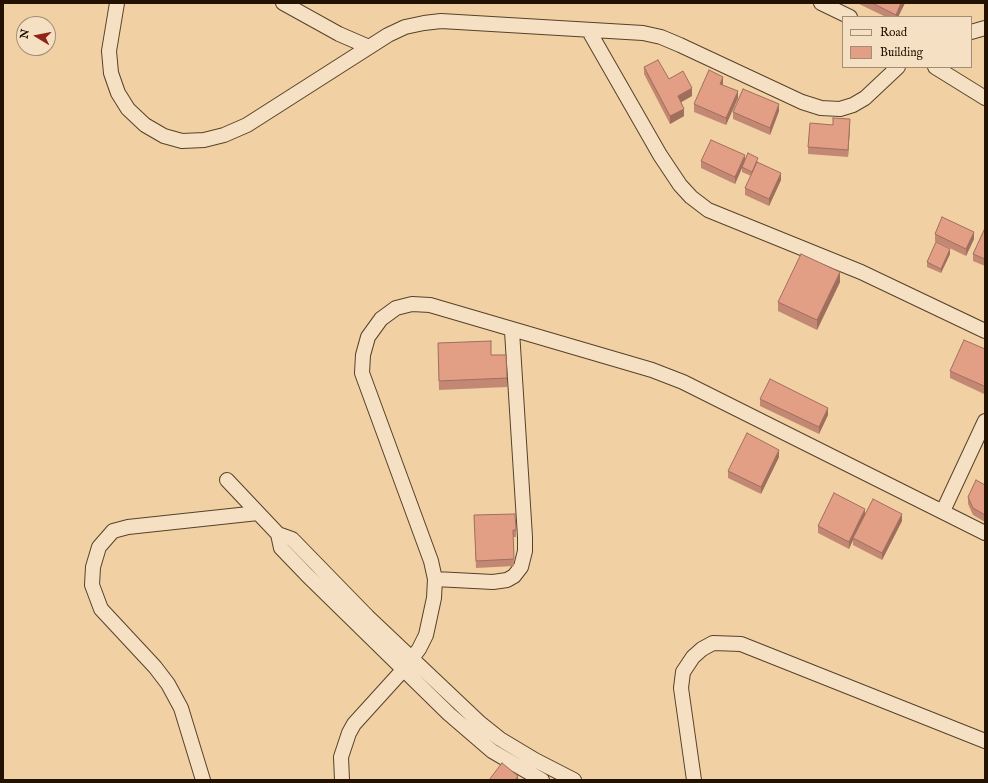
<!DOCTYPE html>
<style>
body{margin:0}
#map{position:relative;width:988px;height:783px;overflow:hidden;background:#f1d0a3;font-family:"IM FELL English",serif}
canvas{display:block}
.frame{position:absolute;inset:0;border:4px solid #231200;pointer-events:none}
.legend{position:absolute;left:842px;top:16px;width:130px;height:52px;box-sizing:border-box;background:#f6e0c3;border:1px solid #a28e75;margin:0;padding:5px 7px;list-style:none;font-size:12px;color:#231200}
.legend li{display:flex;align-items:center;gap:8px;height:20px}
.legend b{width:20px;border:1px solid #a28e75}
.north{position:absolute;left:16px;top:16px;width:40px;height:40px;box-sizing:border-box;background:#f6e0c3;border:1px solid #a28e75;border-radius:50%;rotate:280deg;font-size:11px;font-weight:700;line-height:16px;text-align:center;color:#231200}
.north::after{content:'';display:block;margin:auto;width:14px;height:18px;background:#8f2418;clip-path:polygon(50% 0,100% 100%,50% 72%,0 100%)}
</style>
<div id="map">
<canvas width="988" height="783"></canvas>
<div class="frame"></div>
<ul class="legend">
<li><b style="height:5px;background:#f6e0c3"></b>Road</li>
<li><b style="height:11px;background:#e39e86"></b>Building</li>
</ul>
<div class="north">N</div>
</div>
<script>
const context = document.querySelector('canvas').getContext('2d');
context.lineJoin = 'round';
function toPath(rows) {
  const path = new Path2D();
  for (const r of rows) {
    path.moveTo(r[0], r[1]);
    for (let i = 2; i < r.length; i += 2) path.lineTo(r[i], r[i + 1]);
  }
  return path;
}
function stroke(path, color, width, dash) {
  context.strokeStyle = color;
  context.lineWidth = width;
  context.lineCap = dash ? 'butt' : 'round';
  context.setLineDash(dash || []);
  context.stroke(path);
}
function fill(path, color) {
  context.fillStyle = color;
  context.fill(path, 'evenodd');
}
const street = toPath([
 [117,3,109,51,111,73,118,93,128,109,145,125,164,136,182,141,204,140,224,135,247,125,388,35,405,27,424,23,441,21,643,33,661,37,680,45,802,102,821,108,840,109,853,105,865,98,898,67],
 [283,3,339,34,369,47],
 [821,3,850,17],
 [589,31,660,155,680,185,691,197,708,210,861,272,985,331],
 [971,32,985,28],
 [935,67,985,98],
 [227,480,278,534,281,548,307,575,449,714,492,751,542,780],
 [943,511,985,421],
 [278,534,292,539,367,616,480,723,500,739,535,760,574,780],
 [435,579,493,582,507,580,514,576,521,567,525,551,525,537,512,331],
 [203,780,181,708,168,684,155,667,101,609,92,585,93,567,99,547,113,531,128,527,258,513],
 [342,780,341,757,349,733,354,724,403,670,419,649,426,635,434,598,435,579,431,561,362,373,363,355,368,337,381,319,396,308,412,304,430,305,652,370,683,382,985,533],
 [694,780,681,688,683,672,693,657,702,649,713,643,741,644,985,741]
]);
stroke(street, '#564229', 16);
stroke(street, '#f6e0c3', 14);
fill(toPath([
 [859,3,905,3,898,17,886,17,859,4],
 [644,67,669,79,692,96,681,102,684,116,670,124,644,74],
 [723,84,723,85,738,98,726,125,694,112,694,104],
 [779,111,770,135,733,119,733,112],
 [833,125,850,126,848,157,808,154,808,147],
 [701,161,745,161,758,162,781,180,769,206,745,195,745,188,751,176,742,172,742,168,735,184,701,168],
 [985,228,985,266,973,261,973,254],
 [935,234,974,239,966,256,935,241],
 [950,254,941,273,927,267,927,262],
 [840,282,817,330,778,311,778,302],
 [438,343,491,355,507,378,507,387,439,390],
 [985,349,985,392,984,394,950,378,950,371],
 [760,399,828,415,819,434,760,406],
 [779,457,761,494,728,478,728,471],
 [985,485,985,522,973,515,968,504,968,497],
 [865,514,902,521,882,560,853,545,853,540,849,549,818,533,818,526],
 [474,515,516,530,516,537,513,537,514,566,476,568]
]), '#c38873');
fill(toPath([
 [901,3,905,3,898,17,896,17,896,15],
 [723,77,723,84,720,91,720,84],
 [692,88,692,96,678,104,678,96],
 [738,91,738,98,726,125,726,118],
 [779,104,779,111,770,135,770,128],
 [684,109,684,116,670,124,670,116],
 [850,119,850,126,848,157,848,150],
 [745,155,745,163,742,167,742,168,735,184,735,177],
 [781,173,781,180,769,206,769,199],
 [974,232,974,239,966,256,966,249],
 [950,249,950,254,941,273,941,269],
 [840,272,840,282,817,330,817,320],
 [985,385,985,392,984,394,984,386],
 [828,408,828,415,819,434,819,427],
 [779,450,779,457,761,494,761,487],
 [865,509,865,516,853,538,853,540,849,549,849,542],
 [902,514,902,521,882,560,882,553],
 [518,776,518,780,515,780]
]), '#9f6f5e');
const building = toPath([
 [872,3,901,3,896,15,872,3],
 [658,60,669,79,683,71,692,88,678,96,684,109,670,116,644,67,658,60],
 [709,70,723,77,720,84,738,91,726,118,694,104,709,70],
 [743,89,779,104,770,128,733,112,743,89],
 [833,118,850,119,848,150,808,147,810,123,833,125,833,118],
 [711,140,745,155,735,177,701,161,711,140],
 [748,153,758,158,752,172,742,167,748,153],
 [757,162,781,173,769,199,745,188,757,162],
 [942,217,974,232,966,249,935,234,942,217],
 [985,228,985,259,973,254,985,228],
 [936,242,950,249,941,269,927,262,936,242],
 [801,254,840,272,817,320,778,302,801,254],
 [964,340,985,349,985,385,984,386,950,371,964,340],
 [491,341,491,355,506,355,507,378,439,381,438,343,491,341],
 [770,379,828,408,819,427,760,399,770,379],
 [747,433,779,450,761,487,728,471,747,433],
 [976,480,985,485,985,515,973,508,968,497,976,480],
 [834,493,865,509,849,542,818,526,834,493],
 [873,499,902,514,882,553,853,538,873,499],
 [515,514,516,530,513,530,514,559,476,561,474,515,515,514],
 [502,763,518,776,515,780,489,780,502,763]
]);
fill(building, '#e39e86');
stroke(building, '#9f6f5e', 1);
</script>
